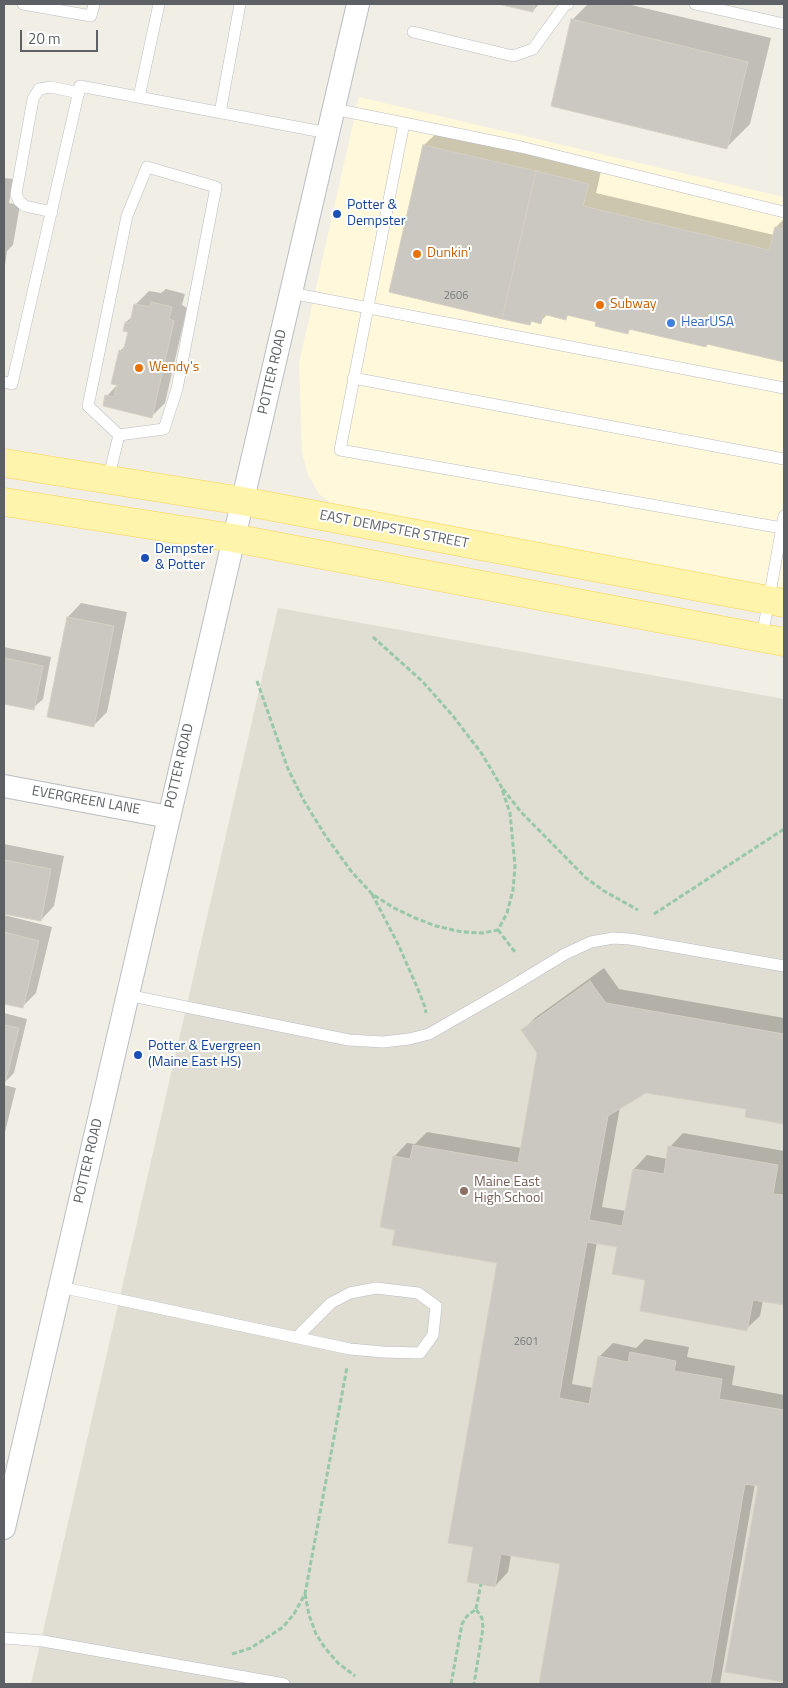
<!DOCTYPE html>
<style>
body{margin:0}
#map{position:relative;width:788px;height:1688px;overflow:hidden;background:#f0eee5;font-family:"Titillium Web",sans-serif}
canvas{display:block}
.frame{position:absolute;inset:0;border:5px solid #5d6166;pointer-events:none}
.scale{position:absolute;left:20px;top:30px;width:78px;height:22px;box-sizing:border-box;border:2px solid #5d6166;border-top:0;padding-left:6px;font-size:15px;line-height:18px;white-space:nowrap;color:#5d6166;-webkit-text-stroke:4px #fff;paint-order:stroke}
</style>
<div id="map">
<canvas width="788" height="1688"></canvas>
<div class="frame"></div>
<div class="scale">20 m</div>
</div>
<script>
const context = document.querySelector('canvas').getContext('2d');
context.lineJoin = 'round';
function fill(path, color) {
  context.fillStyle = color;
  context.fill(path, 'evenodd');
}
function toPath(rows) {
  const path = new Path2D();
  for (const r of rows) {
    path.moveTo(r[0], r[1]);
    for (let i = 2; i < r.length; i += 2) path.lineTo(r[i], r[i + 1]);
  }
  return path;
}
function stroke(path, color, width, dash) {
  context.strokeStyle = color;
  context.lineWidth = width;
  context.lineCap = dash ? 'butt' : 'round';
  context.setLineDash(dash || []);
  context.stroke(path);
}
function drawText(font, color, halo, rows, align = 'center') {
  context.font = font + ' "Titillium Web",sans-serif';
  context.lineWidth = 4;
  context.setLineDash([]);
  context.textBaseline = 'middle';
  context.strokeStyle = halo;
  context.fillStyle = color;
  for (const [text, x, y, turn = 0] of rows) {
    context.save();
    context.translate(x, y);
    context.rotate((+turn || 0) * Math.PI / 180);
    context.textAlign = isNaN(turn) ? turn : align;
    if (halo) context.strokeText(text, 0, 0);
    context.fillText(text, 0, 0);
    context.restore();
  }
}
fill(toPath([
 [359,97,784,197,784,588,352,510,333,505,319,494,308,475,302,453,299,363]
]), '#fff8db');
fill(toPath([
 [278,608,784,699,784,1684,31,1684]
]), '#e0ddd3');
fill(toPath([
 [503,4,539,4,533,11],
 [588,4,627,4,771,38,750,124,727,147,572,20],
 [442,128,601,171,596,193,774,235,776,227,784,219,784,360,709,343,706,346,632,328,628,332,598,321,570,314,565,318,548,314,540,322,533,321,530,323,424,145],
 [4,178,13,179,9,203,20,205,13,245,7,251,4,273],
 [166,289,185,294,182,305,187,308,165,403,152,416,107,396,118,384,120,351,126,345,129,331,126,322,133,316,136,304,149,291,161,293],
 [81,603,127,612,107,712,94,725,48,716,68,617],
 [4,647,51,657,43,699,33,708,4,703],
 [4,844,64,856,54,906,41,920,4,913],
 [4,915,52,927,36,993,22,1007,4,1002],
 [604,968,619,989,784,1018,784,1123,746,1116,748,1108,646,1091,620,1107,602,1207,626,1211,634,1169,647,1155,667,1159,670,1147,683,1133,784,1151,784,1304,763,1300,760,1316,746,1329,647,1279,619,1246,597,1242,572,1384,593,1388,599,1357,613,1343,636,1348,645,1339,689,1347,687,1357,735,1366,732,1385,784,1395,784,1680,727,1670,759,1485,755,1484,720,1684,540,1684,561,1563,511,1555,508,1572,495,1586,474,1546,498,1262,396,1229,394,1157,407,1143,415,1144,427,1132,522,1148,539,1053,523,1030,536,1017],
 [4,1013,27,1019,14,1073,5,1082],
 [4,1085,16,1088,4,1136]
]), '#0003');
const building = toPath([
 [498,4,535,4,533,12,498,4],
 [571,19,748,62,727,149,551,106,571,19],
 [423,145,536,171,502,319,389,292,423,145],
 [536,171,589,184,583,206,769,250,775,227,784,229,784,362,707,344,706,347,629,329,628,334,595,326,596,322,567,315,566,320,543,314,541,324,531,321,530,325,502,319,536,171],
 [151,302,172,307,169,319,174,321,152,418,103,406,105,395,114,397,117,385,111,384,119,350,123,352,128,332,123,331,125,322,130,323,134,304,150,307,151,302],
 [67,617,114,626,94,727,47,717,67,617],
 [4,658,43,666,34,710,4,704,4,658],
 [4,860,51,869,41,921,4,914,4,860],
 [4,932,39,941,23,1008,4,1004,4,932],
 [590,981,606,1003,784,1034,784,1124,745,1117,746,1109,646,1093,608,1116,589,1220,622,1226,633,1169,664,1174,668,1146,778,1165,773,1194,784,1195,784,1305,753,1300,747,1331,640,1311,645,1280,612,1274,617,1247,587,1242,559,1398,589,1404,598,1356,628,1362,630,1352,676,1361,674,1371,722,1379,719,1399,784,1410,784,1682,725,1672,758,1486,745,1484,710,1684,539,1684,560,1564,501,1554,495,1587,467,1582,473,1547,448,1543,497,1263,392,1245,395,1230,380,1227,393,1156,410,1159,413,1145,518,1163,537,1053,521,1030,590,981],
 [4,1025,19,1028,5,1083,4,1083,4,1025]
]);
fill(building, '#cbc8c2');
stroke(building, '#d5d0c3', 1);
const service = toPath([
 [23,4,91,16,94,4],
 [695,4,784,24],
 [413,32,513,56,533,49,565,5,568,4],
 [139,97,159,4],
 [334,109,404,123,340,450,782,528],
 [220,113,240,4],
 [404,123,521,147,784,212],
 [147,167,216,187,177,389,164,429,119,435,88,406,127,216,147,167],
 [52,212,25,206,19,201,16,194,33,99,39,89,51,87,79,93],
 [291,293,784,388],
 [353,378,784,459],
 [4,382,12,384,80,86,328,133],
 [108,480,119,435],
 [762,637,784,516],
 [127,995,349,1040,383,1042,409,1039,429,1034,509,988,565,954,591,942,613,938,630,939,784,966],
 [60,1287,350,1349,383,1352,420,1353,433,1335,436,1306,418,1293,376,1288,350,1293,331,1303,297,1337],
 [4,1638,43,1641,284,1684]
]);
const minor = toPath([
 [4,786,169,817],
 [4,1528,358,4]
]);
const primary = toPath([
 [4,463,242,501,784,603],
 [4,502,233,538,784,642]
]);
stroke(service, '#babdc2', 12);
stroke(minor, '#babdc2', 24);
stroke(primary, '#fad154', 29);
stroke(toPath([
 [373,637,423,682,453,716,482,754,501,786,510,813,515,866,513,890,507,913,498,930],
 [257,681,288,769,304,801,325,835,351,871,372,894,394,908,415,918,436,926,462,932,483,933,498,930],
 [503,789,521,812,586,878,604,891,638,910],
 [372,894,398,944,417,987,425,1007,426,1013],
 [654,914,784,829],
 [498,930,515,952],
 [305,1594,309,1615,316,1634,325,1648,338,1663,355,1676],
 [476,1609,481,1584],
 [232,1654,251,1648,283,1627,294,1614,305,1594,347,1367],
 [451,1684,462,1624,467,1616,476,1609,482,1618,483,1628,474,1684]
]), '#97c8a7', 3, [5, 2.5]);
stroke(service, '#fff', 11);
stroke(minor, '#fff', 22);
stroke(primary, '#fff4ab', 28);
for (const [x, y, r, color] of [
 [337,214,5,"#1a4fb4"],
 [417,254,5,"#e8710a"],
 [600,305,5,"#e8710a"],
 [671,323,5,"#3f7fe0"],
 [139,368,5,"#e8710a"],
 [145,558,5,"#1a4fb4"],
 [138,1055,5,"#1a4fb4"],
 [464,1191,5,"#8d6e63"]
]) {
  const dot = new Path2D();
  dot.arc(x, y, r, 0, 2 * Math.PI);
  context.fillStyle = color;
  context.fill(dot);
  stroke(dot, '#fff', 2);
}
drawText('11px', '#787b7d', null, [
 ["2606",456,296],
 ["2601",526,1342]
]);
drawText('14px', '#164399', '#fff', [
 ["Potter &",347,206],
 ["Dempster",347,222],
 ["Dempster",155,550],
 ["& Potter",155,566],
 ["Potter & Evergreen",148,1047],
 ["(Maine East HS)",148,1063]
], 'left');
drawText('14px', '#c56008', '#fff', [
 ["Dunkin'",427,254],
 ["Subway",610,305],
 ["Wendy's",149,368]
], 'left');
drawText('14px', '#366cbe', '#fff', [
 ["HearUSA",681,323]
], 'left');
drawText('14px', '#5d6166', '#fff', [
 ["POTTER ROAD",273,372,-77],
 ["EAST DEMPSTER STREET",394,530,11],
 ["POTTER ROAD",180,766,-77],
 ["EVERGREEN LANE",86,801,10],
 ["POTTER ROAD",89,1161,-77]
]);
drawText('14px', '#785e54', '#fff', [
 ["Maine East",474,1183],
 ["High School",474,1199]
], 'left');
</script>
